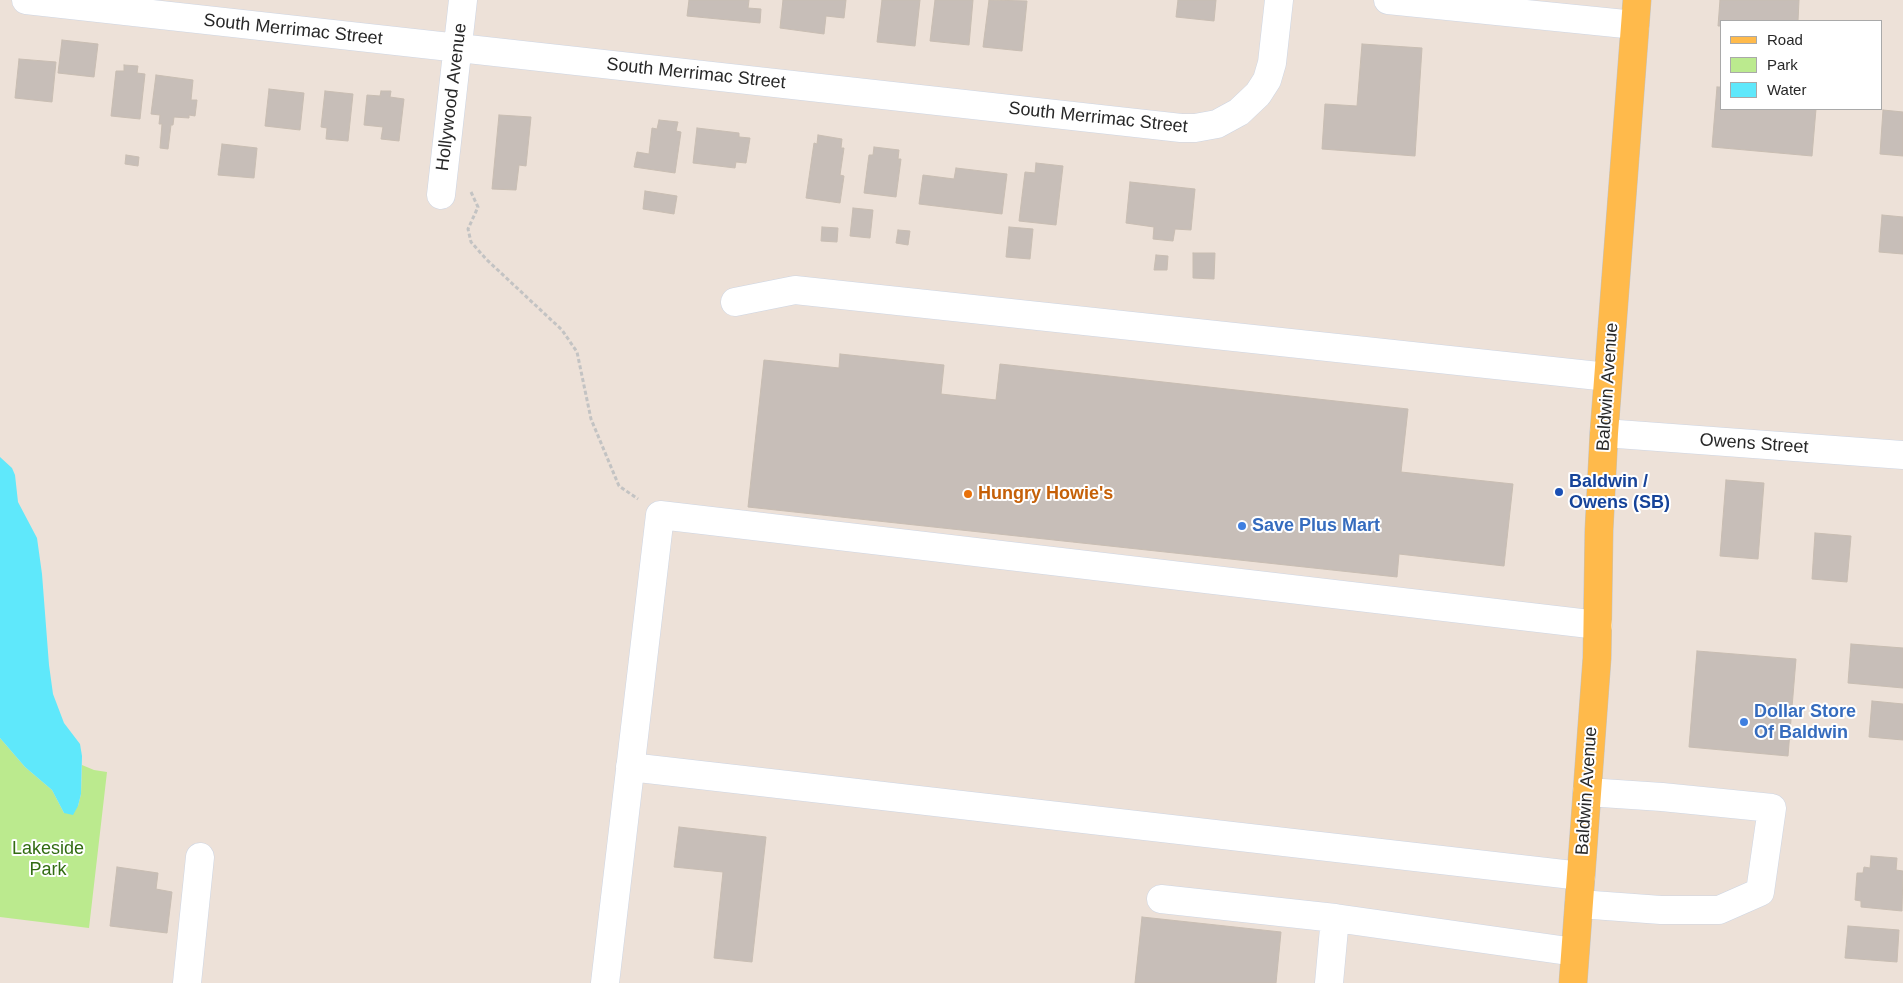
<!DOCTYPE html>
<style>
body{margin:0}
#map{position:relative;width:1903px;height:983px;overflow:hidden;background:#ede1d8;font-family:Helvetica,sans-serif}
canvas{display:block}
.legend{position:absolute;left:1720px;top:20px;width:162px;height:90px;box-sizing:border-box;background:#fff;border:1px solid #a9a9a9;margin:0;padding:6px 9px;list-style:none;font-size:15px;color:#282828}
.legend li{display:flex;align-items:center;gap:10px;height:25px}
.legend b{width:25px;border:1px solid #a9a9a9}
</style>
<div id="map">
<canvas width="1903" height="983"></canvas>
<ul class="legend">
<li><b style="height:6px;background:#ffba4b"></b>Road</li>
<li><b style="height:14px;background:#bbea8e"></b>Park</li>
<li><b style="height:14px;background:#5fe8fb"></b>Water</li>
</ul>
</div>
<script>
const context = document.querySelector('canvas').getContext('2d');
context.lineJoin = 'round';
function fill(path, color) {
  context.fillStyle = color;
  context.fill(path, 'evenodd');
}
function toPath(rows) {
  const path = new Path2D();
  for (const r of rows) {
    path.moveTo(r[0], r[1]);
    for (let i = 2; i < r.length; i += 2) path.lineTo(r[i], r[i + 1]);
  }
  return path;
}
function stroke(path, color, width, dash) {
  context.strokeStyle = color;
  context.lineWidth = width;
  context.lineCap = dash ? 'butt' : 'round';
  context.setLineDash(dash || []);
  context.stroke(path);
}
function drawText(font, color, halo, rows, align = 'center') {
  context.font = font + ' Helvetica,sans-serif';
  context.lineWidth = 4;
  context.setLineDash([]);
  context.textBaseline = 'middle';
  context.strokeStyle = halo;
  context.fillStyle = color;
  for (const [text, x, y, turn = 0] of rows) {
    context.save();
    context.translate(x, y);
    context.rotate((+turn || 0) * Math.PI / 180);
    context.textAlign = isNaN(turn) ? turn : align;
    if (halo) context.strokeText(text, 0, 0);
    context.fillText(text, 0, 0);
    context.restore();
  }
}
fill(toPath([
 [0,738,25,767,52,790,64,813,78,806,81,794,82,765,94,770,107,772,89,928,0,917]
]), '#bbea8e');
fill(toPath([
 [0,457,12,468,15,475,18,502,37,538,42,574,49,665,53,694,64,723,80,744,82,756,81,794,78,806,73,815,64,813,52,790,25,767,0,738]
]), '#5fe8fb');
const building = toPath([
 [689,0,749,0,748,8,761,9,760,23,687,16,689,0],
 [783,0,846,0,844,18,826,16,824,34,780,28,783,0],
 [882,0,920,0,915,46,877,42,882,0],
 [935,0,973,0,969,45,930,41,935,0],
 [989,0,1027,1,1022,51,983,47,989,0],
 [1178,0,1216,0,1214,21,1176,17,1178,0],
 [1720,0,1799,0,1798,21,1722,21,1722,26,1718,26,1720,0],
 [62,40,98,44,94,77,58,73,62,40],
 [1362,44,1422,48,1415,156,1322,149,1325,104,1357,106,1362,44],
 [19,59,56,62,52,102,15,98,19,59],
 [124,65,138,66,137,73,145,74,140,119,111,116,116,71,124,71,124,65],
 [156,75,193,80,191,100,197,100,195,116,189,115,189,118,174,117,173,125,171,125,168,149,160,148,162,124,159,124,160,115,151,114,156,75],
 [1717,87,1722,87,1722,109,1816,109,1812,156,1712,147,1717,87],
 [269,89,304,93,300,130,265,126,269,89],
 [325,91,353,94,348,141,326,139,327,128,321,127,325,91],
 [381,91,391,91,390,97,404,99,399,141,381,139,383,127,364,125,367,95,380,96,381,91],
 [1883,110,1903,112,1903,156,1880,154,1883,110],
 [499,115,531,117,526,166,519,165,516,190,492,189,499,115],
 [659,120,678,122,676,131,681,132,675,173,634,167,637,152,649,154,652,128,657,129,659,120],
 [697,128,739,133,739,137,750,138,746,163,736,162,735,168,693,163,697,128],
 [818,135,842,139,841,148,844,148,840,175,844,176,840,203,806,198,814,143,817,144,818,135],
 [222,144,257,148,254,178,218,175,222,144],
 [874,147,899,150,898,159,901,159,896,197,864,193,869,155,873,155,874,147],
 [126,155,139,157,138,166,125,164,126,155],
 [1036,163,1063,166,1056,225,1019,221,1025,172,1035,173,1036,163],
 [956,168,1007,174,1002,214,919,204,923,175,954,179,956,168],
 [1130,182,1195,189,1191,230,1175,229,1173,241,1153,239,1154,227,1126,223,1130,182],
 [645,191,677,196,674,214,643,209,645,191],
 [853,208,873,210,870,238,850,236,853,208],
 [1882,215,1903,217,1903,254,1879,252,1882,215],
 [822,227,838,228,837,242,821,241,822,227],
 [1009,227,1033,229,1030,259,1006,257,1009,227],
 [898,230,910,231,908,245,896,243,898,230],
 [1193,253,1215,253,1214,279,1193,278,1193,253],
 [1156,255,1168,256,1167,270,1154,270,1156,255],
 [840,354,944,365,941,394,996,400,1000,364,1408,409,1401,472,1513,484,1504,566,1399,554,1397,577,748,507,764,360,839,368,840,354],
 [1726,480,1764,483,1758,559,1720,556,1726,480],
 [1815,533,1851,536,1847,582,1812,579,1815,533],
 [1851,644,1903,648,1903,688,1848,683,1851,644],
 [1697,651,1796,659,1788,756,1689,747,1697,651],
 [1872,701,1903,704,1903,740,1869,737,1872,701],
 [679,827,766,837,752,962,714,958,723,872,674,867,679,827],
 [1871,856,1897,858,1896,870,1903,871,1902,911,1861,907,1861,901,1855,900,1857,873,1863,873,1864,867,1870,868,1871,856],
 [117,867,158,873,156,889,172,892,167,933,110,926,117,867],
 [1142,917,1281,932,1276,983,1135,983,1142,917],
 [1848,926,1899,930,1897,962,1845,958,1848,926]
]);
fill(building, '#c7beb8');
stroke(building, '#c8bdb2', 1);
const minor = toPath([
 [26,0,1181,128,1195,128,1217,124,1239,112,1258,94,1267,80,1272,63,1279,0],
 [1388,0,1635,25],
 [441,195,463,0],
 [735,302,795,290,1608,377],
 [1604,433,1903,455],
 [630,767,1581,876],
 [1161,899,1335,918],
 [1579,904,1661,910,1719,910,1760,892,1772,808,1662,797,1587,792],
 [187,983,200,857],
 [605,983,660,515,1598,625],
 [1329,983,1335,918,1575,952]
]);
const major = toPath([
 [1573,983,1597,658,1599,530,1604,433,1637,0]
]);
stroke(minor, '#cdd5e3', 29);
stroke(major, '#c3c3c3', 29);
stroke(toPath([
 [471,192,478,207,468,229,471,242,486,259,562,330,577,352,591,419,619,486,638,499]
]), '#c3c3c3', 3, [4, 2.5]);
stroke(minor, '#fff', 28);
stroke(major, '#ffba4b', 28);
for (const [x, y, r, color] of [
 [1559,492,5,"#1a4fb4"],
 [968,494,5,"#e8710a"],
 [1242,526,5,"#3f7fe0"],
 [1744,722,5,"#3f7fe0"]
]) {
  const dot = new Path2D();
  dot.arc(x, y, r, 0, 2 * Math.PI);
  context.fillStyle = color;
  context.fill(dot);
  stroke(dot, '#fff', 2);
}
drawText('18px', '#282828', '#fff', [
 ["South Merrimac Street",293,30,6],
 ["South Merrimac Street",696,74,6],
 ["Hollywood Avenue",452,97,-83],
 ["South Merrimac Street",1098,118,6],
 ["Baldwin Avenue",1608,387,-86],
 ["Owens Street",1754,444,4],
 ["Baldwin Avenue",1587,791,-86]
]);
drawText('bold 18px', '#164399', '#fff', [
 ["Baldwin /",1569,482],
 ["Owens (SB)",1569,503]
], 'left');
drawText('bold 18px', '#c56008', '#fff', [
 ["Hungry Howie's",978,494]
], 'left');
drawText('bold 18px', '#366cbe', '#fff', [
 ["Save Plus Mart",1252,526],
 ["Dollar Store",1754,712],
 ["Of Baldwin",1754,733]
], 'left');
drawText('18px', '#326c12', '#fff', [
 ["Lakeside",48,849],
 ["Park",48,870]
]);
</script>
